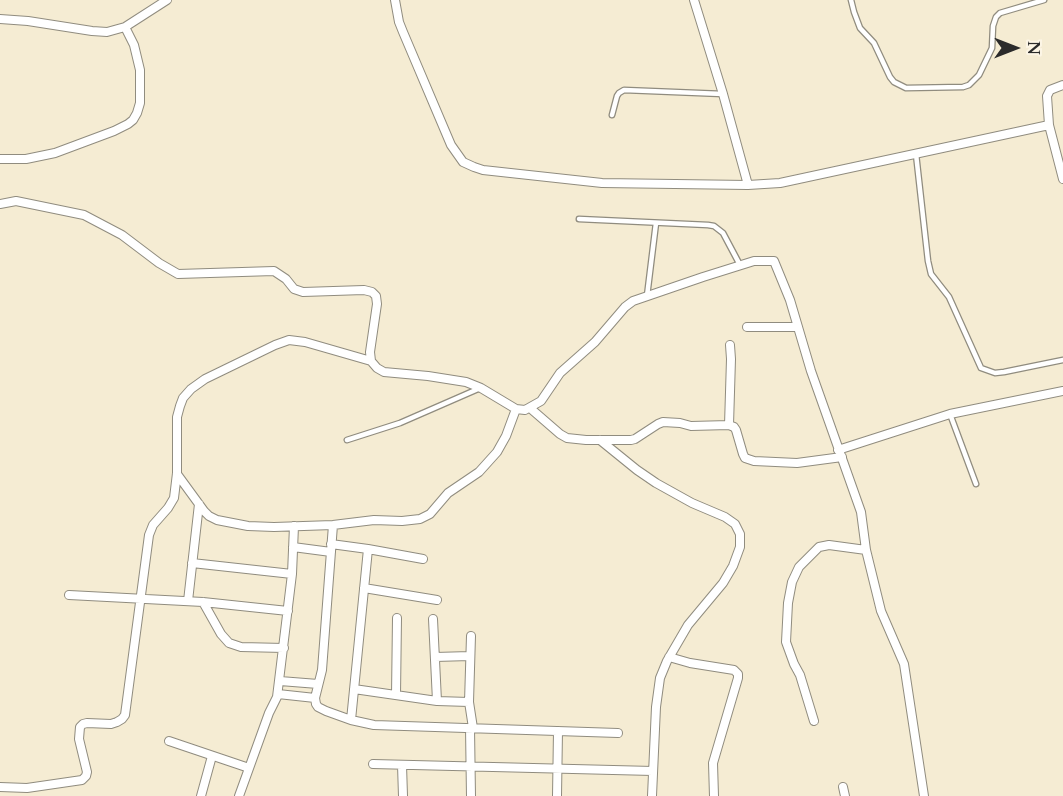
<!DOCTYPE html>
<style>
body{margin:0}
#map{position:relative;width:1063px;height:796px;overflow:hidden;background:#f5ecd3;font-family:Cardo,serif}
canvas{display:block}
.north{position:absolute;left:985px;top:18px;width:60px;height:60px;-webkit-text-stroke:4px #fcf5e5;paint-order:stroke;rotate:90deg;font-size:16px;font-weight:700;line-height:24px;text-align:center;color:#2b2b2b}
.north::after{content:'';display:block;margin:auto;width:21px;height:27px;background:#2b2b2b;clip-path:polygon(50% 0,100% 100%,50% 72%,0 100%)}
</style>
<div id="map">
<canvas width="1063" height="796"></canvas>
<div class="north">N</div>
</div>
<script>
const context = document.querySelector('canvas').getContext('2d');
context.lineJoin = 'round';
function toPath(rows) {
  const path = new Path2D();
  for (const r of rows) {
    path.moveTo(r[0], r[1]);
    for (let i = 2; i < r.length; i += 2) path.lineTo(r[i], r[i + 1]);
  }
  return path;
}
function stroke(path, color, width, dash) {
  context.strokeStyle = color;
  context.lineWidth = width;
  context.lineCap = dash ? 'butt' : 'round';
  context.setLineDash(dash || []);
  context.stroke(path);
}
const service = toPath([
 [851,0,854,12,860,28,874,43,890,77,894,82,906,88,963,87,969,85,979,75,992,48,993,26,996,17,1000,13,1044,0],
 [612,115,617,96,619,93,624,90,723,94],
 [916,154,928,261,931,274,949,297,981,368,995,373,1004,372,1063,360],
 [579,219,708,225,714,226,723,233,740,265],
 [647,296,656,223],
 [950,414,976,484],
 [347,440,400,423,478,389]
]);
const minor = toPath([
 [395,0,399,22,403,32,451,145,463,162,474,167,483,170,602,183,748,185],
 [694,0,723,94,748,185,780,183,1049,125,1063,179],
 [0,19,28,21,92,31,107,32,125,27,167,0],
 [1049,125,1047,96,1050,90,1063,85],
 [0,159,26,159,55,153,114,131,128,124,133,120,137,113,140,103,140,70,134,45,125,27],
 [0,204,16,201,84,215,122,235,159,263,178,274,274,271,286,279,294,289,303,292,364,290,372,292,376,296,377,304,370,352,371,361,377,368,384,372,428,376,466,382,481,388,516,409,525,410,541,401,560,373,595,342,625,307,633,301,703,277,754,261,774,261,790,300,811,371,861,512,866,550,881,611,904,664,924,796],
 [747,327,798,327],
 [730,345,731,359,729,425,734,427,736,430,743,454,745,458,754,461,797,463,842,457],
 [530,408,560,434,567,438,586,440,631,440,635,439,658,424,663,422,680,423,691,426,729,425],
 [600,440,637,470,656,483,692,503,725,517,735,524,740,534,740,547,733,566,723,583,688,625,667,661,660,678,656,707,652,796],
 [838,450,950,414,1063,391],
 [177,474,204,511,209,516,217,520,248,526,274,527,333,525,374,520,402,521,420,519,430,514,448,493,479,472,497,452,506,436,516,409],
 [333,525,322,670,315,698,316,704,318,707,326,711,351,720,374,725,618,733],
 [331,544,368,549,423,559],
 [293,547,331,552],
 [192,563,292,574],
 [364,588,437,600],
 [69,595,203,602,288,611],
 [188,601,199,504],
 [203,602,221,634,229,643,241,647,284,648],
 [433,619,437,701],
 [435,657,470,656],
 [669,657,690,663,734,670,738,674,738,678,713,763,714,796],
 [280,681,318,684],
 [354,689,437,701,469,702,473,728],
 [278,694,315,698],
 [396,695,397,618],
 [469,702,471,636],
 [351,720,368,549],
 [814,721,800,675,794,664,786,642,788,603,792,582,799,567,819,547,829,545,866,550],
 [470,728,471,796],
 [169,741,249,768],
 [373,764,653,771],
 [402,765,403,796],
 [0,787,27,788,82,780,86,776,87,772,79,739,80,727,83,724,87,723,111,724,117,722,122,719,125,715,149,535,153,525,168,508,174,498,177,473,177,417,180,406,183,398,191,389,205,379,275,345,289,340,305,342,371,361],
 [843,787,845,796],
 [201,796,212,756],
 [239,796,269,713,277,697,292,574,294,526],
 [557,796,558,731]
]);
stroke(service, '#908c7f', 7);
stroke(minor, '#908c7f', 10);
stroke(service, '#fff', 4.5);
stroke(minor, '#fff', 8);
</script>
